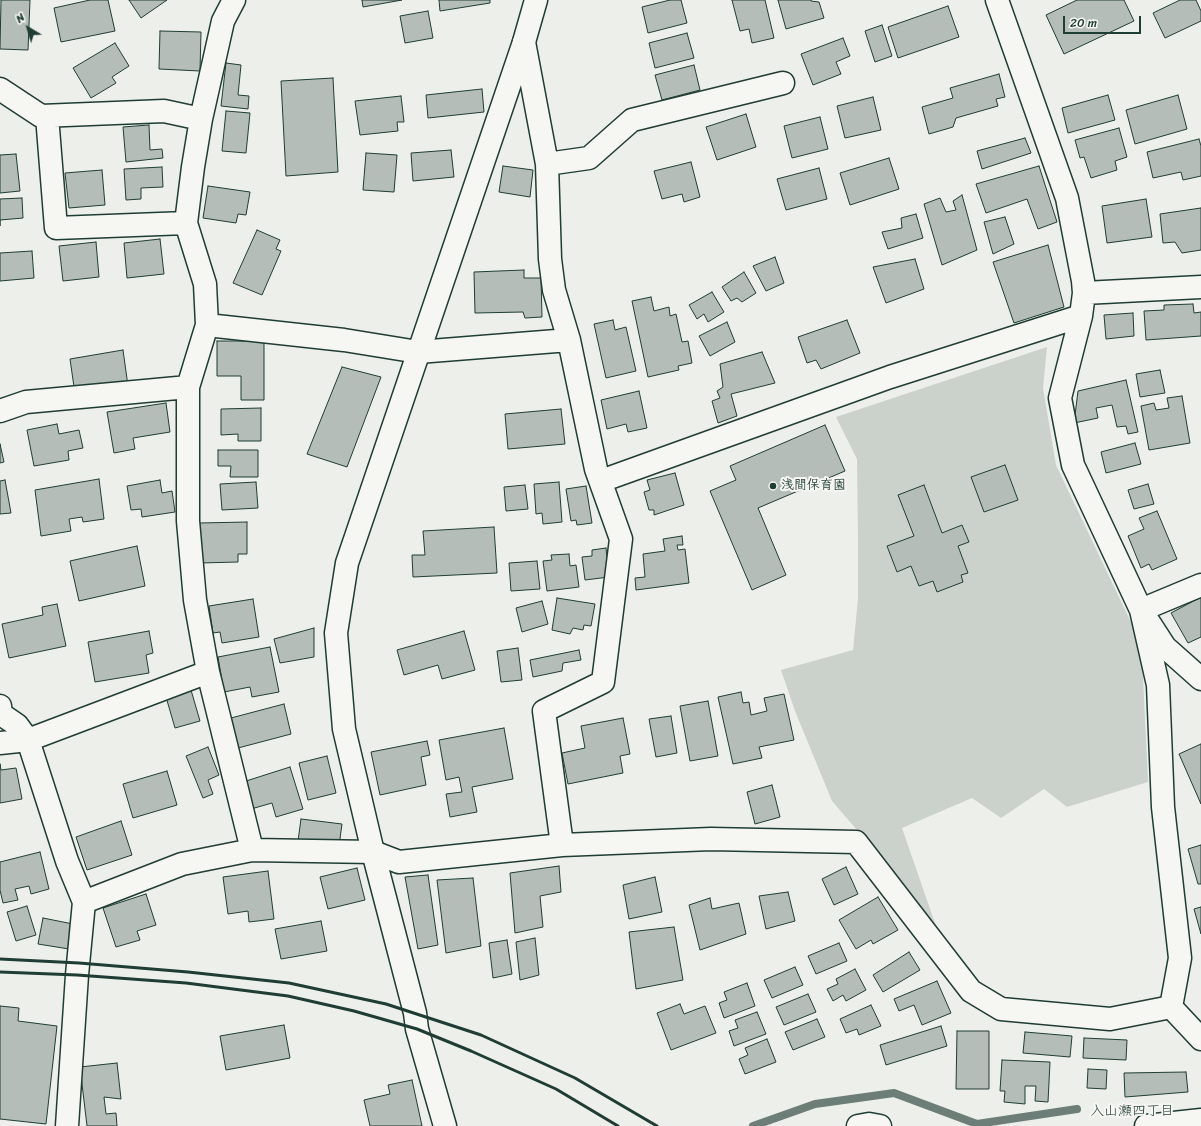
<!DOCTYPE html>
<meta charset="utf-8">
<style>
body{margin:0}
#map{position:relative;width:1201px;height:1126px;overflow:hidden;background:#edefea;font-family:Sriracha,sans-serif}
canvas{display:block}
.north{position:absolute;left:8px;top:8px;width:40px;height:40px;-webkit-text-stroke:3px #f6f6f2;paint-order:stroke;rotate:322deg;font-size:11px;font-weight:700;line-height:16px;text-align:center;color:#1f3d34}
.north::after{content:'';display:block;margin:auto;width:14px;height:18px;background:#1f3d34;clip-path:polygon(50% 0,100% 100%,50% 72%,0 100%)}
.scale{position:absolute;left:1063px;top:16px;width:78px;height:18px;box-sizing:border-box;border:2px solid #1f3d34;border-top:0;padding-left:5px;font-size:12px;line-height:14px;white-space:nowrap;color:#1f3d34;-webkit-text-stroke:3px #f6f6f2;paint-order:stroke}
</style>
<div id="map">
<canvas width="1201" height="1126"></canvas>
<div class="north">N</div>
<div class="scale">20 m</div>
</div>
<script>
const context = document.querySelector('canvas').getContext('2d');
context.lineJoin = 'round';
function fill(path, color) {
  context.fillStyle = color;
  context.fill(path, 'evenodd');
}
function toPath(rows) {
  const path = new Path2D();
  for (const r of rows) {
    path.moveTo(r[0], r[1]);
    for (let i = 2; i < r.length; i += 2) path.lineTo(r[i], r[i + 1]);
  }
  return path;
}
function stroke(path, color, width, dash) {
  context.strokeStyle = color;
  context.lineWidth = width;
  context.lineCap = dash ? 'butt' : 'round';
  context.setLineDash(dash || []);
  context.stroke(path);
}
function drawText(font, color, halo, rows, align = 'center') {
  context.font = font + ' Sriracha,"Klee One",sans-serif';
  context.lineWidth = 4;
  context.setLineDash([]);
  context.textBaseline = 'middle';
  context.strokeStyle = halo;
  context.fillStyle = color;
  for (const [text, x, y, turn = 0] of rows) {
    context.save();
    context.translate(x, y);
    context.rotate((+turn || 0) * Math.PI / 180);
    context.textAlign = isNaN(turn) ? turn : align;
    if (halo) context.strokeText(text, 0, 0);
    context.fillText(text, 0, 0);
    context.restore();
  }
}
fill(toPath([
 [1047,347,1043,388,1056,465,1139,639,1143,677,1148,782,1067,807,1044,789,1001,818,972,798,902,828,938,932,863,837,832,801,795,711,781,670,853,650,858,599,858,539,857,459,836,417]
]), '#cbd2cc');
stroke(toPath([
 [753,1126,815,1104,894,1093,977,1124,1077,1109]
]), '#6c7e77', 8);
const building = toPath([
 [1,0,30,0,28,50,0,49,1,0],
 [90,0,108,0,115,31,61,42,54,8,90,0],
 [129,0,167,0,141,18,129,0],
 [362,0,402,0,363,7,362,0],
 [439,0,490,0,490,3,440,11,439,0],
 [670,0,681,0,687,23,648,33,642,7,670,0],
 [732,0,765,0,774,38,752,43,749,29,740,31,732,0],
 [778,0,811,0,811,1,819,2,824,18,786,29,778,0],
 [1077,0,1124,0,1134,21,1064,54,1046,15,1077,0],
 [1180,0,1196,0,1201,11,1201,21,1165,38,1153,13,1180,0],
 [948,6,959,37,898,58,888,27,948,6],
 [428,11,433,38,405,43,400,16,428,11],
 [882,25,892,56,875,62,865,31,882,25],
 [160,31,201,32,200,71,159,69,160,31],
 [687,33,694,58,655,68,649,43,687,33],
 [843,38,850,56,836,62,841,74,813,85,801,54,843,38],
 [115,43,129,66,112,77,116,83,91,98,73,68,115,43],
 [226,63,241,65,238,95,249,96,248,109,221,106,226,63],
 [694,65,700,90,662,100,655,75,694,65],
 [999,74,1005,97,996,99,998,106,956,118,953,127,929,134,922,107,953,98,950,88,999,74],
 [333,78,338,172,286,176,281,81,333,78],
 [482,89,484,112,428,118,426,95,482,89],
 [1108,95,1115,120,1068,133,1062,108,1108,95],
 [1178,95,1187,129,1135,144,1126,110,1178,95],
 [401,96,404,122,397,122,398,131,360,135,355,101,401,96],
 [873,97,881,130,845,138,837,106,873,97],
 [226,111,250,113,246,153,222,151,226,111],
 [746,114,756,147,717,160,706,127,746,114],
 [820,117,828,149,792,158,784,126,820,117],
 [149,125,150,150,162,149,163,158,126,162,123,127,149,125],
 [1119,128,1127,157,1115,161,1117,170,1091,178,1084,157,1080,158,1075,140,1119,128],
 [1025,138,1031,153,982,169,977,151,1025,138],
 [1199,139,1201,146,1201,176,1183,180,1181,172,1153,178,1147,152,1199,139],
 [451,150,454,177,413,181,411,153,451,150],
 [366,153,397,155,394,192,363,190,366,153],
 [16,154,20,191,0,193,0,155,16,154],
 [889,158,899,189,850,205,840,173,889,158],
 [691,162,700,197,684,202,682,194,662,199,654,171,691,162],
 [503,166,533,170,530,197,499,192,503,166],
 [1039,166,1057,222,1038,229,1027,199,986,213,976,184,1039,166],
 [162,167,163,187,141,188,141,199,126,200,124,169,162,167],
 [819,168,827,199,786,210,777,179,819,168],
 [102,170,105,205,69,208,65,173,102,170],
 [208,186,250,192,246,215,238,214,236,223,203,218,208,186],
 [962,195,977,250,942,265,924,204,940,198,946,212,956,210,953,201,962,195],
 [22,198,23,218,0,220,0,226,0,199,22,198],
 [1146,199,1152,237,1107,243,1102,206,1146,199],
 [1201,208,1201,250,1182,253,1175,242,1163,243,1160,214,1201,208],
 [916,214,923,238,888,249,882,232,902,228,901,218,916,214],
 [1005,217,1014,244,993,254,984,222,1005,217],
 [257,230,280,240,276,249,281,251,262,295,233,283,257,230],
 [160,239,164,274,127,278,124,243,160,239],
 [96,242,99,277,63,281,59,246,96,242],
 [1048,245,1064,307,1014,323,993,262,1048,245],
 [32,251,34,278,0,281,0,253,32,251],
 [775,257,784,283,766,291,753,266,775,257],
 [915,259,924,289,886,303,873,267,915,259],
 [524,270,524,278,541,278,542,317,525,318,523,312,475,313,474,272,524,270],
 [744,272,756,293,742,302,737,298,731,301,722,287,744,272],
 [712,292,724,312,708,322,704,314,697,319,689,305,712,292],
 [651,297,654,311,669,307,670,316,676,314,682,342,688,341,692,363,678,366,679,370,648,377,632,301,651,297],
 [1193,304,1194,313,1201,312,1201,336,1146,340,1144,311,1164,310,1164,305,1193,304],
 [1133,313,1134,336,1106,339,1104,315,1133,313],
 [613,320,615,330,626,327,636,371,606,378,594,324,613,320],
 [847,320,860,353,821,369,816,360,807,363,798,337,847,320],
 [727,322,735,342,710,356,699,336,727,322],
 [217,341,264,341,264,400,241,400,241,376,217,376,217,341],
 [123,350,128,386,75,394,70,359,123,350],
 [762,352,775,383,731,394,737,416,718,423,712,401,720,398,717,391,723,387,720,364,762,352],
 [342,367,381,377,347,467,307,454,342,367],
 [1160,370,1165,393,1140,397,1136,374,1160,370],
 [1126,380,1138,432,1128,434,1126,426,1117,427,1112,405,1096,408,1098,418,1074,423,1078,391,1126,380],
 [639,391,647,428,628,432,626,424,607,429,601,400,639,391],
 [1182,396,1190,443,1149,450,1141,406,1154,403,1156,410,1169,408,1167,398,1182,396],
 [166,403,170,432,133,438,135,449,114,453,107,412,166,403],
 [261,408,261,441,238,441,238,434,221,435,221,409,261,408],
 [561,409,565,444,508,449,505,414,561,409],
 [57,424,59,434,79,430,83,448,68,451,69,460,34,466,27,430,57,424],
 [825,425,845,471,758,508,786,575,752,590,710,491,736,480,730,466,825,425],
 [1135,443,1141,464,1106,473,1101,452,1135,443],
 [0,444,4,462,0,463,0,444],
 [218,450,258,450,258,477,230,477,231,466,218,466,218,450],
 [1005,465,1018,500,984,512,971,477,1005,465],
 [675,473,684,505,654,515,654,510,649,510,644,492,650,490,647,480,675,473],
 [99,479,104,519,83,522,82,517,69,519,71,531,41,536,35,490,99,479],
 [5,480,11,513,0,514,0,481,5,480],
 [160,480,162,493,172,491,175,512,142,517,141,509,131,510,127,486,160,480],
 [256,482,258,508,222,510,220,484,256,482],
 [559,482,562,522,543,524,542,513,536,514,534,484,559,482],
 [1148,484,1154,504,1134,509,1128,490,1148,484],
 [525,485,528,509,506,511,504,487,525,485],
 [924,485,942,533,962,525,969,542,958,546,968,573,961,575,963,582,937,592,933,581,919,586,911,566,897,572,887,546,914,536,898,495,924,485],
 [586,486,592,523,577,525,576,520,571,521,566,489,586,486],
 [1157,511,1177,559,1152,570,1149,564,1141,568,1128,536,1144,529,1139,518,1157,511],
 [247,522,247,554,238,554,238,562,200,563,199,523,247,522],
 [494,527,497,573,413,577,412,555,425,555,423,531,494,527],
 [682,536,683,545,677,545,678,550,685,549,689,583,636,590,635,578,645,577,643,554,665,551,663,539,682,536],
 [137,546,145,586,79,601,70,561,137,546],
 [606,548,609,577,585,580,582,557,592,556,592,550,606,548],
 [569,554,570,566,576,565,579,587,547,591,543,561,552,560,551,555,569,554],
 [537,561,540,589,511,591,509,563,537,561],
 [1201,597,1201,637,1188,643,1171,613,1201,597],
 [557,598,595,604,591,626,584,625,583,630,573,628,570,634,552,630,557,598],
 [253,599,259,637,222,643,220,632,213,633,209,606,253,599],
 [542,601,548,624,522,632,516,608,542,601],
 [57,604,66,646,9,658,2,624,43,615,42,607,57,604],
 [314,628,314,657,280,663,274,639,314,628],
 [149,631,153,653,146,655,149,673,95,682,88,642,149,631],
 [464,631,475,670,442,679,438,665,404,675,397,650,464,631],
 [270,647,279,692,252,697,250,687,224,692,218,657,270,647],
 [518,648,522,680,501,682,497,651,518,648],
 [579,650,581,660,563,663,562,671,533,677,530,660,579,650],
 [191,690,200,721,175,728,166,697,191,690],
 [741,692,743,703,749,702,751,715,767,711,764,698,784,694,794,740,759,747,762,758,733,764,718,697,741,692],
 [708,701,718,756,690,761,680,706,708,701],
 [284,704,291,734,238,748,231,718,284,704],
 [671,716,677,753,656,757,649,719,671,716],
 [623,718,630,754,620,756,623,773,568,784,562,753,585,748,581,726,623,718],
 [504,728,513,779,472,787,477,812,450,817,446,794,462,792,459,777,446,780,439,740,504,728],
 [427,741,430,755,421,757,426,785,380,795,371,752,427,741],
 [1201,744,1201,804,1179,754,1201,744],
 [208,747,219,775,208,780,213,794,203,798,186,756,208,747],
 [327,756,336,793,308,800,299,763,327,756],
 [0,764,1,770,16,768,22,799,0,803,0,764],
 [290,767,303,809,276,817,272,803,251,809,243,782,290,767],
 [167,771,177,805,133,818,123,784,167,771],
 [772,785,780,817,755,824,747,792,772,785],
 [301,819,342,824,339,846,298,841,301,819],
 [121,821,132,855,87,870,76,837,121,821],
 [1201,845,1201,884,1198,884,1188,849,1201,845],
 [40,852,49,889,31,894,29,886,15,889,18,900,3,903,0,890,0,862,40,852],
 [559,866,561,892,540,896,543,927,515,933,510,873,559,866],
 [846,867,858,894,834,905,822,879,846,867],
 [357,868,365,900,328,909,320,877,357,868],
 [268,871,274,919,249,922,248,911,228,914,223,877,268,871],
 [428,875,438,945,418,949,405,877,428,875],
 [655,877,662,912,629,919,623,885,655,877],
 [473,878,481,946,446,953,437,880,473,878],
 [788,892,795,921,766,929,759,896,788,892],
 [146,894,156,925,137,931,140,940,116,947,103,908,146,894],
 [878,897,898,930,873,944,871,940,856,949,839,920,878,897],
 [710,898,712,909,739,903,746,934,700,950,689,905,710,898],
 [27,906,36,935,16,941,7,912,27,906],
 [1201,907,1201,934,1194,909,1201,907],
 [43,918,73,924,69,949,38,944,43,918],
 [321,921,327,951,281,959,275,929,321,921],
 [674,927,683,980,636,989,629,932,674,927],
 [535,938,539,975,520,980,516,942,535,938],
 [507,940,512,974,493,978,489,943,507,940],
 [839,943,847,961,816,974,808,956,839,943],
 [909,952,920,970,883,992,873,975,909,952],
 [795,967,803,985,772,998,764,980,795,967],
 [855,969,866,990,846,1001,843,995,833,1001,827,989,838,984,836,979,855,969],
 [937,981,951,1013,922,1025,914,1005,899,1011,894,999,937,981],
 [747,983,755,1006,724,1018,719,1003,727,1000,724,992,747,983],
 [808,994,816,1012,784,1025,776,1007,808,994],
 [680,1004,684,1014,705,1006,716,1033,671,1050,657,1013,680,1004],
 [871,1005,881,1026,859,1035,857,1029,846,1033,840,1019,871,1005],
 [0,1006,19,1008,18,1021,57,1026,46,1124,0,1119,0,1006],
 [757,1012,766,1034,734,1046,729,1031,738,1028,735,1020,757,1012],
 [817,1019,825,1037,793,1050,785,1032,817,1019],
 [284,1025,290,1058,226,1070,220,1036,284,1025],
 [941,1026,947,1046,886,1065,880,1045,941,1026],
 [957,1031,989,1031,989,1089,956,1089,957,1031],
 [1025,1032,1072,1036,1070,1057,1023,1053,1025,1032],
 [1084,1038,1127,1040,1126,1060,1083,1058,1084,1038],
 [767,1039,776,1062,745,1074,739,1059,748,1055,745,1048,767,1039],
 [1002,1060,1050,1062,1048,1102,1035,1101,1036,1086,1025,1086,1025,1104,1004,1102,1005,1091,1000,1091,1002,1060],
 [117,1063,121,1099,104,1097,106,1114,116,1113,117,1126,87,1126,80,1067,117,1063],
 [1088,1069,1107,1070,1106,1089,1087,1088,1088,1069],
 [1186,1072,1188,1092,1125,1097,1124,1073,1186,1072],
 [412,1080,422,1126,370,1126,364,1100,390,1094,388,1085,412,1080]
]);
fill(building, '#b4bdb8');
stroke(building, '#1f3d34', 1);
const minor = toPath([
 [234,0,223,21,201,119,193,167,186,223,205,284,207,325,188,387,188,521,195,600,208,672,252,850,373,852,399,862,562,845,711,839,856,842,971,991,1001,1009,1110,1019,1171,1007,1201,1039],
 [997,0,1067,198,1083,281,1084,293,1081,316,1060,398,1073,465,1141,610,1158,685,1163,807,1180,958,1171,1007],
 [524,42,547,164,550,259,554,290,569,340,596,469,621,539,603,682,544,711,562,845],
 [0,89,41,116,164,111,201,119],
 [47,116,56,228,186,223],
 [547,164,589,158,632,120,783,83],
 [1084,293,1201,287],
 [207,325,344,340,418,352,569,340],
 [0,411,26,402,188,387],
 [601,481,890,377,1081,316],
 [1201,585,1141,610,1165,647,1201,679],
 [0,706,1,714,17,725,28,740,67,861,84,902,77,975,67,1126],
 [0,743,28,740,208,672],
 [84,902,182,864,252,850],
 [858,1126,869,1124,880,1126],
 [1146,1126,1201,1120]
]);
const tertiary = toPath([
 [445,1126,417,1029,415,1013,373,852,344,729,336,633,347,563,524,42,536,0]
]);
stroke(minor, '#1f3d34', 25);
stroke(tertiary, '#1f3d34', 25);
stroke(minor, '#f6f6f2', 22);
stroke(tertiary, '#f6f6f2', 22);
stroke(toPath([
 [0,959,79,963,188,972,289,983,386,1004,481,1035,575,1078,657,1126],
 [0,972,77,975,186,983,288,996,354,1011,417,1029,471,1051,556,1089,618,1126]
]), '#1f3d34', 3);
for (const [x, y, r, color] of [
 [773,486,4,"#1f3d34"]
]) {
  const dot = new Path2D();
  dot.arc(x, y, r, 0, 2 * Math.PI);
  context.fillStyle = color;
  context.fill(dot);
  stroke(dot, '#f6f6f2', 1.5);
}
drawText('bold 13px', '#1f3d34', '#f6f6f2', [
 ["浅間保育園",781,486]
], 'left');
drawText('14px', '#1f3d34', '#f6f6f2', [
 ["入山瀬四丁目",1132,1111]
]);
</script>
